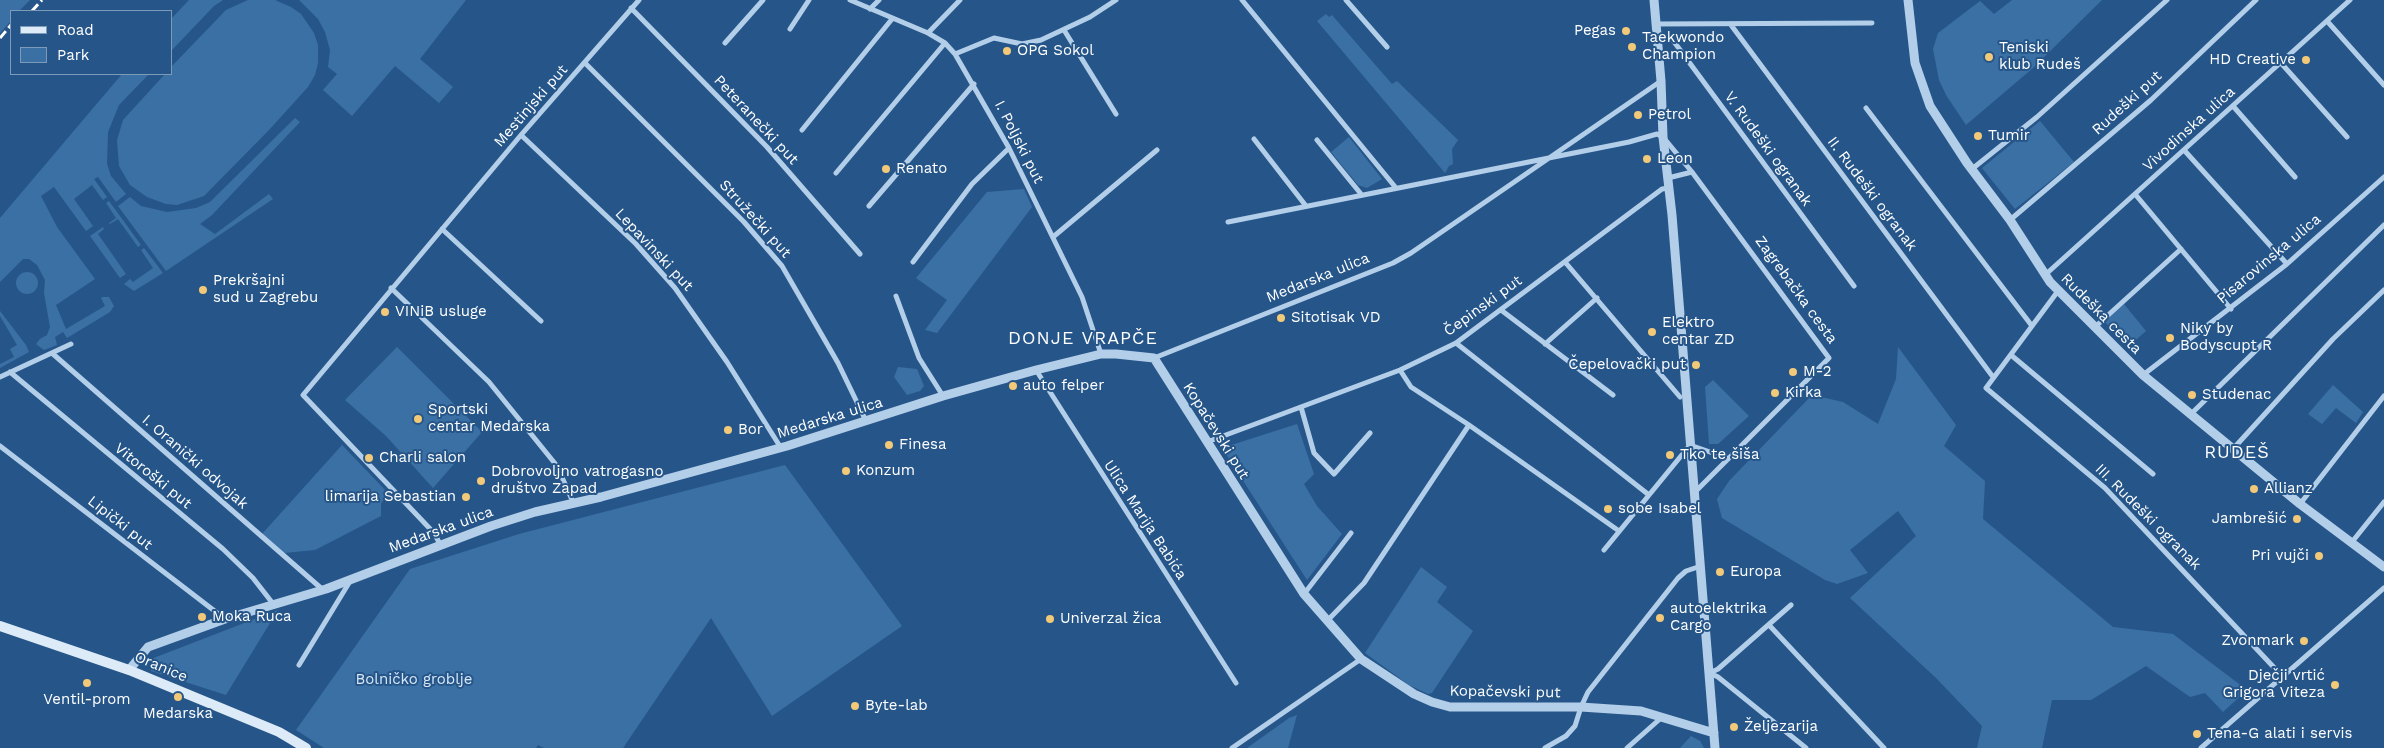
<!DOCTYPE html>
<meta charset="utf-8">
<style>
body{margin:0}
#map{position:relative;width:2384px;height:748px;overflow:hidden;background:#265689;font-family:"Work Sans",sans-serif}
canvas{display:block}
.legend{position:absolute;left:10px;top:10px;width:162px;height:65px;box-sizing:border-box;background:#265689;border:1px solid #7d9ab8;margin:0;padding:6px 9px;list-style:none;font-size:15px;color:#fff}
.legend li{display:flex;align-items:center;gap:10px;height:25px}
.legend b{width:25px;border:1px solid #7d9ab8}
</style>
<div id="map">
<canvas width="2384" height="748"></canvas>
<ul class="legend">
<li><b style="height:6px;background:#ddeaf8"></b>Road</li>
<li><b style="height:14px;background:#3b70a5"></b>Park</li>
</ul>
</div>
<script>
const context = document.querySelector('canvas').getContext('2d');
context.lineJoin = 'round';
function fill(path, color) {
  context.fillStyle = color;
  context.fill(path, 'evenodd');
}
function toPath(rows) {
  const path = new Path2D();
  for (const r of rows) {
    if (r.length === 3) {
      path.moveTo(r[0] + r[2], r[1]);
      path.arc(r[0], r[1], r[2], 0, 2 * Math.PI);
      continue;
    }
    path.moveTo(r[0], r[1]);
    for (let i = 2; i < r.length; i += 2) path.lineTo(r[i], r[i + 1]);
  }
  return path;
}
function stroke(path, color, width, dash) {
  context.strokeStyle = color;
  context.lineWidth = width;
  context.lineCap = dash ? 'butt' : 'round';
  context.setLineDash(dash || []);
  context.stroke(path);
}
function drawText(font, color, halo, rows, align = 'center') {
  context.font = font + ' "Work Sans",sans-serif';
  context.lineWidth = 4;
  context.setLineDash([]);
  context.textBaseline = 'middle';
  context.strokeStyle = halo;
  context.fillStyle = color;
  for (const [text, x, y, turn = 0] of rows) {
    context.save();
    context.translate(x, y);
    context.rotate((+turn || 0) * Math.PI / 180);
    context.textAlign = isNaN(turn) ? turn : align;
    if (halo) context.strokeText(text, 0, 0);
    context.fillText(text, 0, 0);
    context.restore();
  }
}
fill(toPath([
 [0,0,30,0,19,11,11,11,11,21,0,33],
 [189,0,223,0,214,6,171,51,171,19],
 [248,0,275,0,291,7,301,14,314,33,318,45,318,63,315,75,308,87,269,130,204,196,177,205,166,204,147,197,130,185,119,166,117,140,123,120,165,74,171,74,171,67,226,10],
 [299,0,466,0,420,59,453,87,439,103,395,66,352,116,323,90,337,74,328,67,330,50,325,32,318,19],
 [2012,0,2102,0,2033,68,1966,125,1946,95,1939,80,1933,49,1938,33,1980,1,1994,14],
 [1326,14,1329,17,1332,15,1392,84,1397,81,1458,140,1452,149,1453,164,1449,166,1445,173,1317,21],
 [122,74,149,74,119,105,108,132,107,164,111,176,126,194,116,202,98,177,94,179,107,197,103,200,92,185,74,199,93,226,86,231,54,187,41,196,57,227,95,279,56,305,66,329,105,306,101,298,103,297,109,297,114,306,110,312,67,338,63,332,55,337,57,345,44,350,36,344,40,339,47,335,50,327,44,293,45,280,37,265,29,259,23,259,0,282,0,218],
 [295,118,300,122,212,215,200,224,215,234,269,194,273,199,166,271,118,206,130,197,141,206,167,212,196,208,210,202],
 [2040,121,2074,162,2015,209,1982,168],
 [1349,137,1382,179,1367,188,1358,185,1331,152],
 [1024,189,1032,207,937,333,925,330,947,300,916,278,987,192],
 [109,201,141,245,138,247,118,219,110,224,109,223,116,218,106,203],
 [103,227,104,229,98,234,126,274,120,278,90,236],
 [144,248,163,273,134,291,124,284,130,279,133,282,153,268,141,250],
 [27,283,11],
 [2124,304,2146,331,2128,347,2104,321],
 [0,311,26,345,29,352,0,368,0,364,14,357,10,349,17,345,0,316],
 [397,347,482,432,433,488,386,436,345,400],
 [1898,347,1956,425,1944,446,1985,481,1983,519,2113,627,2173,634,2247,690,2223,712,2205,693,2190,697,2146,666,2091,700,2052,700,2042,748,1977,748,1982,726,1936,678,1850,598,1916,536,1898,511,1850,550,1868,573,1837,584,1825,580,1722,518,1717,499,1729,481,1812,395,1843,402,1878,424,1896,379],
 [898,367,917,369,924,386,920,391,907,395,894,377],
 [1713,380,1749,416,1718,444,1709,444,1705,387],
 [2333,385,2363,412,2356,423,2336,408,2322,424,2308,414],
 [1297,424,1314,474,1304,484,1317,506,1342,534,1307,580,1222,448],
 [342,445,389,494,381,503,381,516,315,550,284,553,262,534],
 [785,465,902,626,772,716,711,618,623,748,544,748,538,745,536,748,324,748,296,730,410,569,519,534],
 [1421,567,1447,587,1437,602,1473,631,1432,693,1428,694,1409,685,1365,653],
 [278,610,226,695,151,671,151,659],
 [1297,715,1288,748,1247,748,1289,718],
 [1691,736,1700,741,1704,748,1680,748]
]), '#3b70a5');
stroke(toPath([
 [850,0,928,33,945,43,955,54,1009,148,1082,297,1101,354],
 [1242,0,1396,188],
 [1346,0,1387,47],
 [631,8,767,147,860,254],
 [870,9,879,0],
 [2327,21,2384,85],
 [1656,24,1872,23],
 [1731,25,1993,377],
 [790,29,809,0],
 [1064,30,1116,114],
 [928,33,960,0],
 [1657,33,1672,39,1854,286],
 [725,43,763,0],
 [955,54,994,38,1022,44,1041,40,1090,17,1116,0],
 [585,63,744,222,782,266,838,363,866,421],
 [2281,63,2347,137],
 [2233,106,2295,177],
 [1866,108,2032,326],
 [802,130,892,19],
 [521,135,636,244,675,288,727,362,781,448],
 [1254,139,1306,206],
 [1317,140,1361,194],
 [2184,150,2287,264],
 [1972,169,2037,117,2167,0],
 [1692,172,1829,358,1695,492],
 [836,173,945,43],
 [2135,194,2231,309],
 [869,206,974,84],
 [2010,220,2151,100,2256,0],
 [1228,222,1629,142,1657,134,1663,137,1692,172,1668,178],
 [442,229,541,321],
 [1053,237,1157,150],
 [913,262,972,184,1009,148],
 [1565,262,1680,397],
 [2045,275,2350,0],
 [391,288,489,382,557,466,573,502],
 [2058,291,1986,388,2105,488,2282,676],
 [896,296,919,358,943,396],
 [1501,310,1613,395],
 [2095,327,2181,249],
 [1456,343,1649,495],
 [1545,344,1597,298],
 [53,354,322,589],
 [2011,355,2153,474],
 [1154,358,1393,263,1411,253,1661,81],
 [1036,370,1236,683],
 [1400,370,1411,387,1469,425,1619,531],
 [10,372,223,549,253,578,274,605],
 [2143,375,2287,264,2384,177],
 [0,377,71,344],
 [1301,407,1314,453,1334,474,1370,433],
 [2191,414,2384,225],
 [1207,442,1400,370,1456,343,1662,189,1669,188],
 [0,446,225,619],
 [2233,449,2333,339,2384,290],
 [2300,504,2384,396],
 [2352,542,2384,502],
 [440,544,434,533,303,395,521,135,639,0],
 [1604,550,1690,445,1727,458],
 [1304,594,1351,533],
 [1327,621,1364,583,1469,425],
 [1769,625,1884,748],
 [299,665,352,578],
 [1710,673,1718,677,1806,748],
 [1710,673,1718,669,1791,605],
 [1232,748,1361,659],
 [1545,748,1566,736,1575,726,1581,707,1588,692,1678,578,1686,571,1701,566],
 [1627,748,1661,718],
 [2201,748,2384,588]
]), '#b3cee9', 5);
stroke(toPath([
 [1654,0,1661,81,1663,137,1672,215,1715,748],
 [1908,0,1915,63,1930,106,1967,163,2010,220,2050,282,2143,375,2300,504,2384,567],
 [129,670,148,647,225,619,326,589,491,526,535,512,601,497,787,446,943,396,1036,370,1101,354,1116,354,1154,358,1304,594,1361,659,1414,694,1432,702,1450,707,1581,707,1641,711,1714,733]
]), '#b3cee9', 9);
stroke(toPath([
 [0,626,129,670,279,732,306,748]
]), '#ddeaf8', 10);
stroke(toPath([
 [32,11,42,0],
 [0,38,11,25]
]), '#fff', 3, [9, 4]);
for (const [x, y, r, color] of [
 [1626,31,5,"#f2c978"],
 [1632,47,5,"#f2c978"],
 [1007,51,5,"#f2c978"],
 [1989,57,5,"#f2c978"],
 [2306,60,5,"#f2c978"],
 [1638,115,5,"#f2c978"],
 [1978,136,5,"#f2c978"],
 [1647,159,5,"#f2c978"],
 [886,169,5,"#f2c978"],
 [203,290,5,"#f2c978"],
 [385,312,5,"#f2c978"],
 [1281,318,5,"#f2c978"],
 [1652,332,5,"#f2c978"],
 [2170,338,5,"#f2c978"],
 [1696,365,5,"#f2c978"],
 [1793,372,5,"#f2c978"],
 [1013,386,5,"#f2c978"],
 [1775,393,5,"#f2c978"],
 [2192,395,5,"#f2c978"],
 [418,419,5,"#f2c978"],
 [728,430,5,"#f2c978"],
 [889,445,5,"#f2c978"],
 [1670,455,5,"#f2c978"],
 [369,458,5,"#f2c978"],
 [846,471,5,"#f2c978"],
 [481,481,5,"#f2c978"],
 [2254,489,5,"#f2c978"],
 [466,497,5,"#f2c978"],
 [1608,509,5,"#f2c978"],
 [2297,519,5,"#f2c978"],
 [2319,556,5,"#f2c978"],
 [1720,572,5,"#f2c978"],
 [202,617,5,"#f2c978"],
 [1660,618,5,"#f2c978"],
 [1050,619,5,"#f2c978"],
 [2304,641,5,"#f2c978"],
 [87,683,5,"#f2c978"],
 [2335,685,5,"#f2c978"],
 [178,697,5,"#f2c978"],
 [855,706,5,"#f2c978"],
 [1734,727,5,"#f2c978"],
 [2197,734,5,"#f2c978"]
]) {
  const dot = new Path2D();
  dot.arc(x, y, r, 0, 2 * Math.PI);
  context.fillStyle = color;
  context.fill(dot);
  stroke(dot, '#265689', 2);
}
drawText('15px', '#fff', '#265689', [
 ["Pegas",1616,31,"right"],
 ["Taekwondo",1642,38],
 ["Champion",1642,55],
 ["Teniski",1999,48],
 ["klub Rudeš",1999,65],
 ["OPG Sokol",1017,51],
 ["HD Creative",2296,60,"right"],
 ["Petrol",1648,115],
 ["Tumir",1988,136],
 ["Leon",1657,159],
 ["Renato",896,169],
 ["Prekršajni",213,281],
 ["sud u Zagrebu",213,298],
 ["VINiB usluge",395,312],
 ["Sitotisak VD",1291,318],
 ["Elektro",1662,323],
 ["centar ZD",1662,340],
 ["Niky by",2180,329],
 ["Bodyscupt R",2180,346],
 ["Čepelovački put",1686,365,"right"],
 ["M-2",1803,372],
 ["auto felper",1023,386],
 ["Kirka",1785,393],
 ["Studenac",2202,395],
 ["Sportski",428,410],
 ["centar Medarska",428,427],
 ["Bor",738,430],
 ["Finesa",899,445],
 ["Tko te šiša",1680,455],
 ["Charli salon",379,458],
 ["Konzum",856,471],
 ["Dobrovoljno vatrogasno",491,472],
 ["društvo Zapad",491,489],
 ["Allianz",2264,489],
 ["limarija Sebastian",456,497,"right"],
 ["sobe Isabel",1618,509],
 ["Jambrešić",2287,519,"right"],
 ["Pri vujči",2309,556,"right"],
 ["Europa",1730,572],
 ["autoelektrika",1670,609],
 ["Cargo",1670,626],
 ["Moka Ruca",212,617],
 ["Univerzal žica",1060,619],
 ["Zvonmark",2294,641,"right"],
 ["Dječji vrtić",2325,676,"right"],
 ["Grigora Viteza",2325,693,"right"],
 ["Ventil-prom",87,700,"center"],
 ["Byte-lab",865,706],
 ["Medarska",178,714,"center"],
 ["Željezarija",1744,727],
 ["Tena-G alati i servis",2207,734]
], 'left');
drawText('15px', '#fff', '#265689', [
 ["Rudeški put",2127,103,-42],
 ["Mestinjski put",531,106,-49],
 ["Peteranečki put",756,120,47],
 ["Vivodinska ulica",2189,129,-42],
 ["I. Poljski put",1019,142,63],
 ["V. Rudeški ogranak",1768,149,54],
 ["II. Rudeški ogranak",1872,194,53],
 ["Stružečki put",755,219,48],
 ["Lepavinski put",654,250,47],
 ["Pisarovinska ulica",2269,259,-40],
 ["Medarska ulica",1318,278,-22],
 ["Zagrebačka cesta",1796,290,54],
 ["Čepinski put",1483,306,-36],
 ["Rudeška cesta",2101,314,45],
 ["Medarska ulica",830,418,-17],
 ["Kopačevski put",1216,431,58],
 ["I. Oranički odvojak",195,462,41],
 ["Vitoroški put",153,476,39],
 ["III. Rudeški ogranak",2148,517,45],
 ["Ulica Marija Babića",1145,520,57],
 ["Lipički put",120,523,38],
 ["Medarska ulica",441,530,-20],
 ["Oranice",161,667,23],
 ["Kopačevski put",1505,692,1]
]);
drawText('15px', '#d7e7f7', '#265689', [
 ["Bolničko groblje",414,680]
]);
context.letterSpacing = '1px';
drawText('18px', '#fff', '#265689', [
 ["DONJE VRAPČE",1083,339],
 ["RUDEŠ",2237,453]
]);
context.letterSpacing = '0px';
</script>
